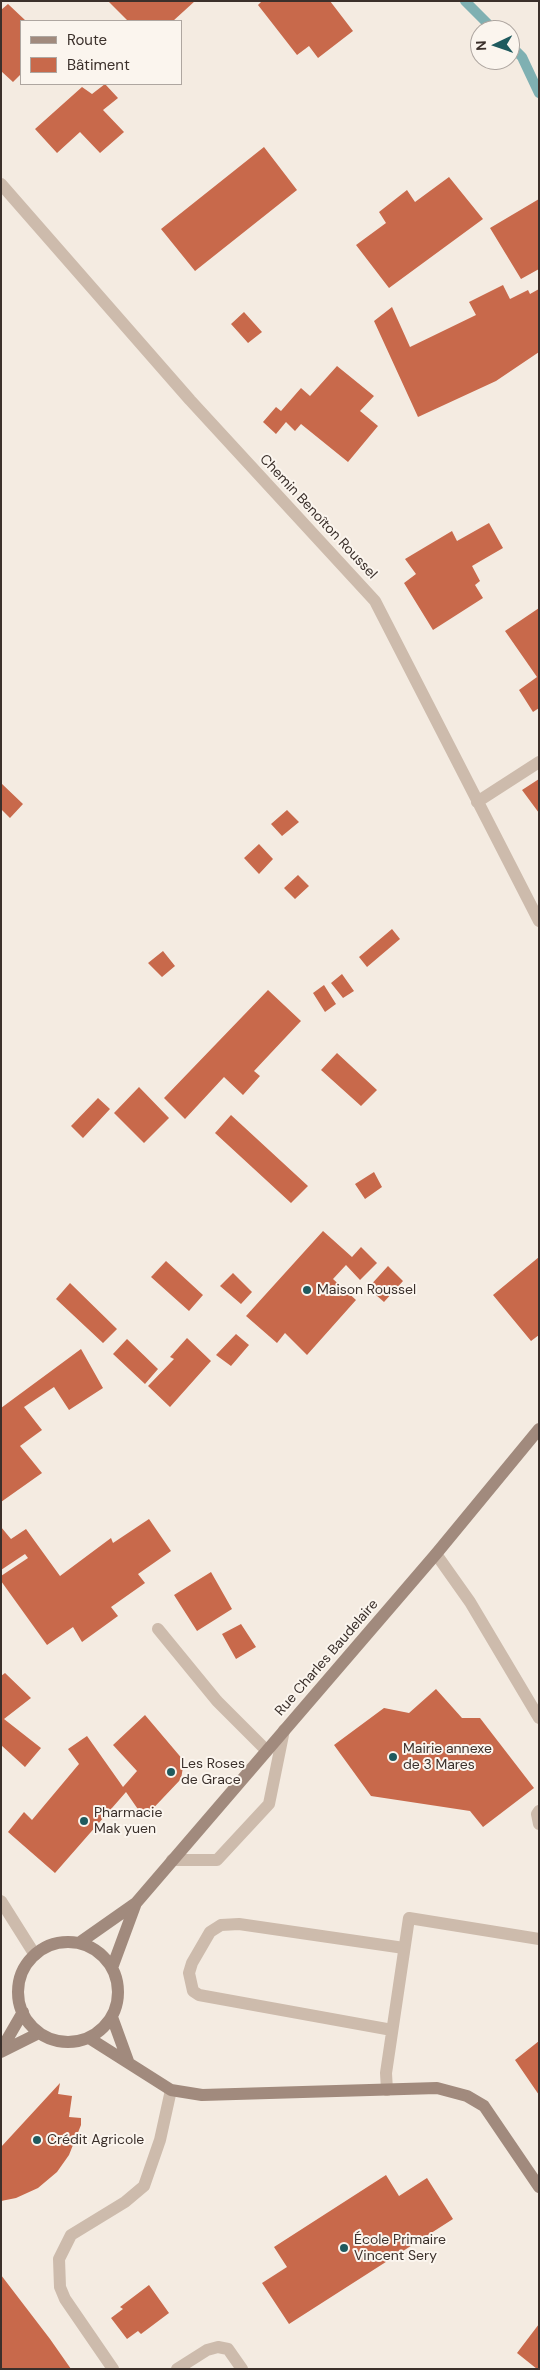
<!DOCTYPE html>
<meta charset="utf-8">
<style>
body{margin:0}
#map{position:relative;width:540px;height:2370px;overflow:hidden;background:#f4ebe1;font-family:"DM Sans",sans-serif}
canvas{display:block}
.frame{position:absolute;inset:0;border:2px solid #3b302b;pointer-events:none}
.legend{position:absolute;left:20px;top:20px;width:162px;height:65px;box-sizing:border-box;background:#fbf5ee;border:1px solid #aea6a0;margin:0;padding:6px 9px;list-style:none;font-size:15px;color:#3b302b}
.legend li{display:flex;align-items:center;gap:10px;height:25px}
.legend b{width:25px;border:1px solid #aea6a0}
.north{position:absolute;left:470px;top:20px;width:50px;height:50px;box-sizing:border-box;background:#fbf5ee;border:1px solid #aea6a0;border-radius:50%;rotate:267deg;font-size:14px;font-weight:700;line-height:20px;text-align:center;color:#3b302b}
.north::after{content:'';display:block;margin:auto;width:18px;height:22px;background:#1f5a5e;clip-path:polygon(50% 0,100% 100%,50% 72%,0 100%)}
</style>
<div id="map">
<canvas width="540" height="2370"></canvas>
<div class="frame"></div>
<ul class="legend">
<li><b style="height:6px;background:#a18a7d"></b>Route</li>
<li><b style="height:14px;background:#c8694b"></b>Bâtiment</li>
</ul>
<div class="north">N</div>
</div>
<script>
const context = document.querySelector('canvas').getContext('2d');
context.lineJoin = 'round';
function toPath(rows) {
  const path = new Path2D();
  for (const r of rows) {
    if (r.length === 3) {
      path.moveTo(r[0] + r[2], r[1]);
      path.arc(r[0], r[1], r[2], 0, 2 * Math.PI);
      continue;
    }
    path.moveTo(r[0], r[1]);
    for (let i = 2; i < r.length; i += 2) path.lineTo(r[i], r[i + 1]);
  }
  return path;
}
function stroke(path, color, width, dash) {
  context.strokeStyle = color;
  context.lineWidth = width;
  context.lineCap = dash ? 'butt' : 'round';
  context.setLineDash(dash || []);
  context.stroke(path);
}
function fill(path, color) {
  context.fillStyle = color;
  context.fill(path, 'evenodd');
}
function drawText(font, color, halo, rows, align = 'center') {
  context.font = font + ' "DM Sans",sans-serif';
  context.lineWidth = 4;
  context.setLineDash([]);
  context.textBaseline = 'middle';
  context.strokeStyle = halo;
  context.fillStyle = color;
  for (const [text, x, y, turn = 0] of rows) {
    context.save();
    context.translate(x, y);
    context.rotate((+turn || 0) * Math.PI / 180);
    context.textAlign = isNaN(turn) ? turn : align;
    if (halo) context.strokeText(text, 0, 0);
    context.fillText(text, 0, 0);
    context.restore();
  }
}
stroke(toPath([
 [465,1,494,30],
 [510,45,522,57,539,93]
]), '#7fb0b2', 10);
fill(toPath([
 [108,1,195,1,173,21,128,21],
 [262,1,330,1,353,31,318,58,309,46,297,55,258,5],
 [8,4,26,21,21,21,21,74,13,82,1,71,1,10],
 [105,84,118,98,103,110,124,132,100,153,80,132,57,153,35,129,82,87,92,94],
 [264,147,297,190,195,271,161,229],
 [449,177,483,219,389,288,356,245,386,223,379,212,407,190,415,202],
 [539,199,539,269,521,279,490,228],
 [503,285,510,299,528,290,530,294,539,289,539,352,496,381,418,417,374,321,392,307,410,347,476,315,469,302],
 [244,312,262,332,248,343,231,324],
 [337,366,374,396,360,411,378,426,348,462,301,424,295,431,286,422,276,434,263,422,276,407,281,411,301,388,310,396],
 [489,523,503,548,472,566,480,581,475,585,483,598,433,630,404,583,416,574,405,559,452,531,457,541],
 [539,608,539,708,533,712,519,690,537,677,505,631],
 [539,779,539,813,522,790],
 [1,783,23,804,10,818,1,809],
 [287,810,299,822,282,836,271,824],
 [259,844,273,859,259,874,244,858],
 [298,875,309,886,295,899,284,888],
 [392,929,400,939,367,967,359,957],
 [163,951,175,966,162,977,148,963],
 [342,974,354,991,343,998,331,983],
 [324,985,336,1004,325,1012,313,993],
 [268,990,301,1021,254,1071,260,1076,243,1095,224,1077,185,1119,164,1098],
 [337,1053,377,1090,361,1106,321,1070],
 [139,1087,169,1118,144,1143,114,1113],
 [98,1098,110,1109,83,1138,71,1126],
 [231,1115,308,1186,291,1203,215,1133],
 [374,1172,382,1187,365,1199,355,1184],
 [323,1231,352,1257,361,1247,377,1263,360,1280,346,1265,333,1279,356,1300,307,1355,285,1333,277,1343,246,1316],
 [539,1257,539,1335,531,1341,493,1295],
 [166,1261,203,1295,189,1311,151,1277],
 [388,1266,403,1281,384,1302,368,1288],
 [233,1273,252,1292,241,1304,220,1286],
 [70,1283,117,1329,103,1343,56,1299],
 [236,1334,249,1345,231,1366,216,1355],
 [187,1338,211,1361,170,1407,148,1386,174,1359,170,1357],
 [127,1339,158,1369,145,1384,113,1354],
 [81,1349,103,1388,69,1410,54,1387,24,1407,42,1430,20,1446,42,1473,1,1502,1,1408],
 [149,1519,171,1551,138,1574,145,1583,111,1607,118,1616,82,1642,73,1627,47,1645,1,1581,1,1576,28,1558,25,1554,1,1570,1,1527,11,1539,26,1529,60,1576,111,1538,113,1543],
 [211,1572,232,1609,197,1631,174,1595],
 [241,1624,256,1647,236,1659,222,1634],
 [5,1673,31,1698,4,1719,41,1748,25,1767,1,1745,1,1676],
 [436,1689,462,1718,480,1718,534,1788,483,1827,470,1811,371,1796,334,1745,384,1708,409,1713],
 [145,1715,184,1761,181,1779,144,1818,126,1792,55,1873,8,1832,24,1812,32,1820,79,1764,68,1749,87,1736,123,1787,137,1771,113,1745],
 [539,2041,539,2095,515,2060],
 [60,2083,58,2094,72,2096,69,2117,81,2118,81,2125,69,2155,57,2172,38,2188,16,2198,1,2201,1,2147],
 [386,2175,399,2196,427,2178,453,2219,289,2324,262,2283,287,2267,274,2247],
 [1,2275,50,2339,71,2369,1,2369],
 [149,2285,169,2313,141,2334,138,2331,127,2339,111,2318,123,2309,120,2307],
 [539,2324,539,2369,537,2369,517,2353]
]), '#c8694b');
stroke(toPath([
 [158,1629,217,1701,266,1750],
 [539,1811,537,1814,539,1824],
 [172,1860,217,1860,269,1804,284,1730],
 [392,2030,199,1995,193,1991,189,1973,192,1963,210,1932,221,1925,239,1924,404,1948],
 [387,2090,386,2073,409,1918,539,1939],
 [177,2369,207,2350,218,2347,228,2349,242,2369]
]), '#cdbbac', 12);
stroke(toPath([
 [1,184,190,400,375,601,539,921],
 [477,802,539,762],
 [436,1554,470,1602,539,1718],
 [1,1901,35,1955],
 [113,2369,65,2299,60,2287,59,2259,71,2235,125,2202,144,2186,160,2140,171,2090]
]), '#cdbbac', 12);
stroke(toPath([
 [68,1992,50],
 [79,1943,136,1903,436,1554,539,1429],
 [112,1968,136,1903],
 [112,2017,128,2061],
 [89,2038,171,2090,202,2095,437,2088,467,2096,484,2106,539,2187],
 [1,2050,23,2012],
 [1,2052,39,2033]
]), '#a18a7d', 12);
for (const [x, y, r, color] of [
 [307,1290,5,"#1f5a5e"],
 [393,1757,5,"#1f5a5e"],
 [171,1772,5,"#1f5a5e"],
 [84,1821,5,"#1f5a5e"],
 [37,2140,5,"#1f5a5e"],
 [344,2248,5,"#1f5a5e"]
]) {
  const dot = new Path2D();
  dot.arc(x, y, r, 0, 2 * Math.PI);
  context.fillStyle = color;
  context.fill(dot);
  stroke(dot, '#fbf5ee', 2);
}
drawText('14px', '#3b302b', '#fbf5ee', [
 ["Chemin Benoîton Roussel",318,517,47],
 ["Rue Charles Baudelaire",327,1658,-49]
]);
drawText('14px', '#3b302b', '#fbf5ee', [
 ["Maison Roussel",317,1290],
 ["Mairie annexe",403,1749],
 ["de 3 Mares",403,1765],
 ["Les Roses",181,1764],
 ["de Grace",181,1780],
 ["Pharmacie",94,1813],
 ["Mak yuen",94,1829],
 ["Crédit Agricole",47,2140],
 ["École Primaire",354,2240],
 ["Vincent Sery",354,2256]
], 'left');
</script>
